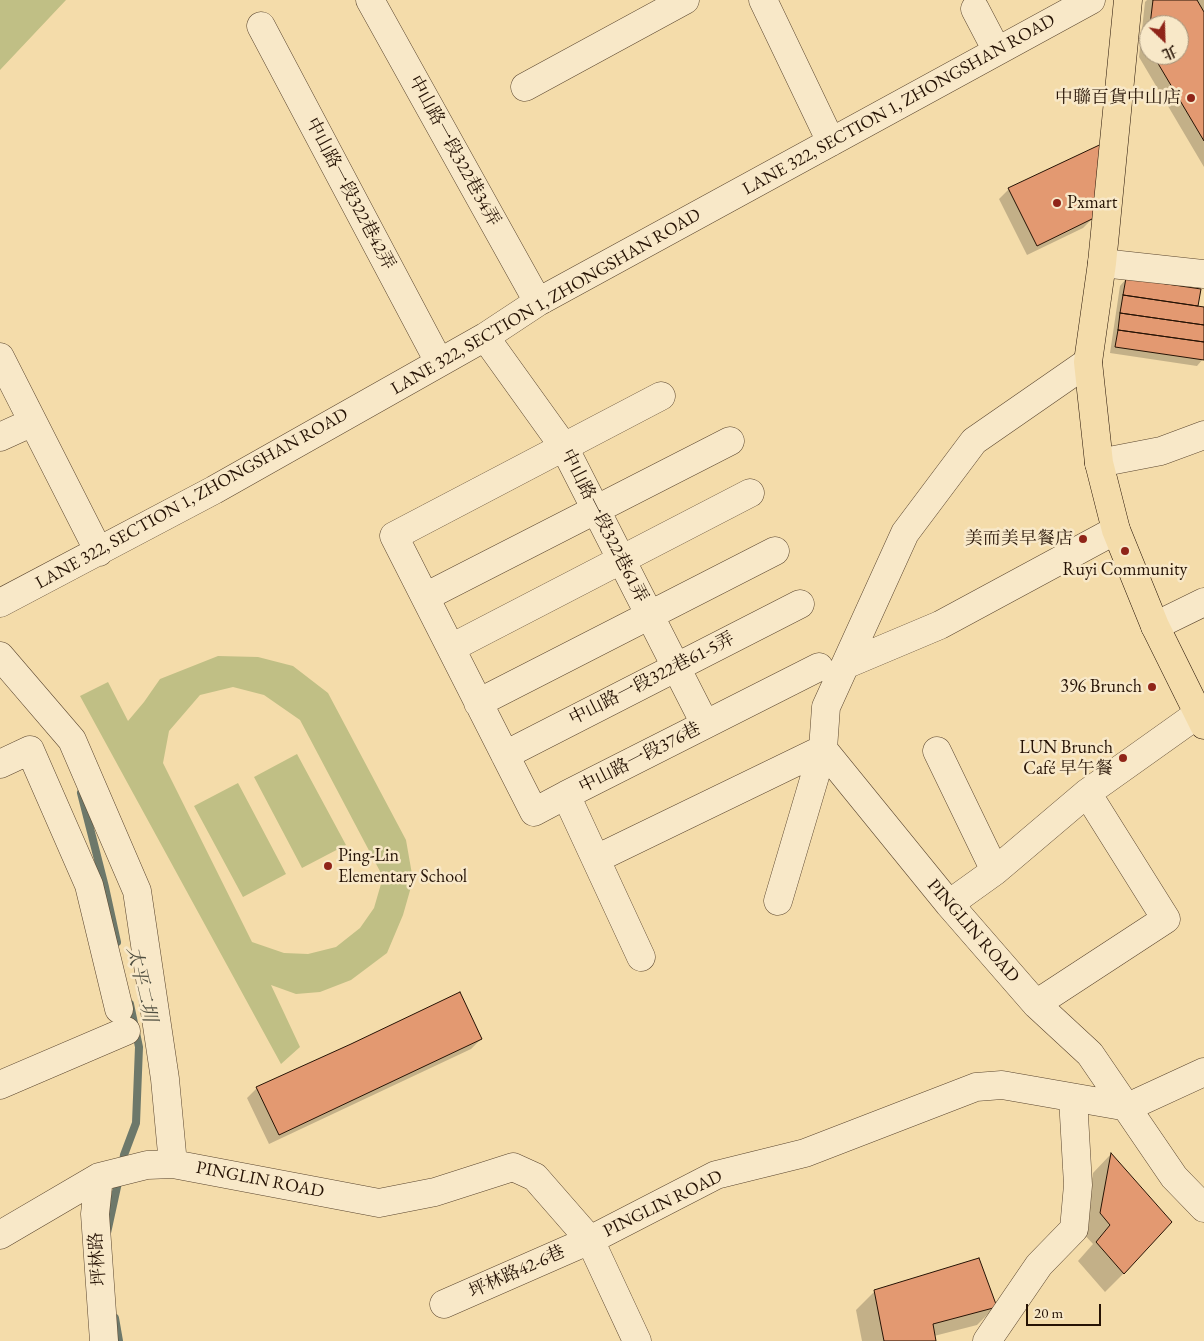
<!DOCTYPE html>
<meta charset="utf-8">
<style>
body{margin:0}
#map{position:relative;width:1204px;height:1341px;overflow:hidden;background:#f4dcaa;font-family:"EB Garamond","Noto Serif TC",serif}
canvas{display:block}
.north{position:absolute;left:1139px;top:15px;width:50px;height:50px;box-sizing:border-box;background:#f8e8c8;border:1px solid #a4937a;border-radius:50%;rotate:156deg;font-size:14px;font-weight:700;line-height:20px;text-align:center;color:#261305}
.north::after{content:'';display:block;margin:auto;width:18px;height:22px;background:#8f2418;clip-path:polygon(50% 0,100% 100%,50% 72%,0 100%)}
.scale{position:absolute;left:1026px;top:1304px;width:75px;height:22px;box-sizing:border-box;border:2px solid #261305;border-top:0;padding-left:6px;font-size:15px;line-height:18px;white-space:nowrap;color:#261305;-webkit-text-stroke:4px #f8e8c8;paint-order:stroke}
</style>
<div id="map">
<canvas width="1204" height="1341"></canvas>
<div class="north">北</div>
<div class="scale">20 m</div>
</div>
<script>
const context = document.querySelector('canvas').getContext('2d');
context.lineJoin = 'round';
function fill(path, color) {
  context.fillStyle = color;
  context.fill(path, 'evenodd');
}
function toPath(rows) {
  const path = new Path2D();
  for (const r of rows) {
    path.moveTo(r[0], r[1]);
    for (let i = 2; i < r.length; i += 2) path.lineTo(r[i], r[i + 1]);
  }
  return path;
}
function stroke(path, color, width, dash) {
  context.strokeStyle = color;
  context.lineWidth = width;
  context.lineCap = dash ? 'butt' : 'round';
  context.setLineDash(dash || []);
  context.stroke(path);
}
function drawText(font, color, halo, rows, align = 'center') {
  context.font = font + ' "EB Garamond","Noto Serif TC",serif';
  context.lineWidth = 5;
  context.setLineDash([]);
  context.textBaseline = 'middle';
  context.strokeStyle = halo;
  context.fillStyle = color;
  for (const [text, x, y, turn = 0] of rows) {
    context.save();
    context.translate(x, y);
    context.rotate((+turn || 0) * Math.PI / 180);
    context.textAlign = isNaN(turn) ? turn : align;
    if (halo) context.strokeText(text, 0, 0);
    context.fillText(text, 0, 0);
    context.restore();
  }
}
fill(toPath([
 [0,0,66,0,0,70],
 [218,656,258,657,293,666,328,693,406,840,413,880,403,915,387,953,351,980,320,992,296,994,271,985,300,1047,281,1064,80,696,108,682,128,721,144,702,160,679],
 [233,687,264,695,300,720,383,877,374,908,360,928,336,947,308,954,284,953,252,942,163,763,169,731,200,695],
 [297,754,346,845,302,868,254,777],
 [238,783,286,874,243,897,194,806]
]), '#c0bf85');
fill(toPath([
 [1147,0,1204,0,1204,167,1139,57,1145,2],
 [1149,25,1179,25,1179,55,1149,55],
 [1009,189,1093,218,1083,228,1027,255,999,199],
 [1126,279,1199,290,1197,307,1204,308,1204,355,1203,359,1197,366,1110,353,1120,286],
 [481,1039,471,1049,269,1144,247,1098,257,1088],
 [1111,1154,1124,1273,1105,1292,1078,1261,1093,1244,1082,1232,1093,1173],
 [875,1291,995,1307,977,1325,934,1336,934,1341,862,1341,856,1310]
]), '#0003');
stroke(toPath([
 [81,793,105,887,117,942],
 [122,1167,124,1155,136,1123,139,1047,130,1004],
 [107,1233,119,1178],
 [115,1318,119,1341]
]), '#6d786a', 8);
const building = toPath([
 [1153,0,1197,0,1204,12,1204,141,1153,55,1179,55,1179,25,1150,25,1153,0],
 [1110,140,1094,218,1037,246,1008,188,1110,140],
 [1126,278,1201,289,1198,306,1123,295,1126,278],
 [1123,295,1204,307,1204,325,1120,313,1123,295],
 [1120,313,1204,325,1204,342,1118,330,1120,313],
 [1118,330,1204,342,1204,360,1115,347,1118,330],
 [460,992,482,1039,279,1135,256,1087,351,1044,460,992],
 [1111,1153,1172,1222,1124,1274,1096,1242,1110,1225,1100,1213,1111,1153],
 [979,1258,997,1307,933,1324,936,1341,884,1341,874,1290,979,1258]
]);
fill(building, '#e39971');
stroke(building, '#261305', 1);
const minor = toPath([
 [370,0,538,302],
 [763,0,831,142],
 [975,9,997,51],
 [261,26,439,362],
 [525,87,685,0],
 [1102,263,1204,274],
 [485,337,564,447,705,724],
 [0,357,99,552],
 [0,437,33,422],
 [1099,463,1161,451,1204,435],
 [425,597,730,441],
 [0,603,214,490,485,337,538,302,1091,0],
 [1155,626,1204,602],
 [451,648,750,493],
 [0,656,72,740,137,891,165,1079,173,1164],
 [845,665,940,625,1116,530],
 [478,703,775,551],
 [937,751,995,871],
 [505,755,800,604],
 [0,764,30,750,89,885,119,1009],
 [566,795,534,812,394,536,661,396],
 [596,859,823,749,949,904,1036,1004,1090,1054,1174,1177,1204,1208],
 [778,901,823,749,826,707,905,533,974,441,1088,362],
 [949,904,995,871,1087,793,1198,714],
 [641,957,566,795,819,667],
 [1036,1004,1166,919,1087,793],
 [0,1085,126,1031],
 [99,1177,95,1214,104,1341],
 [0,1235,99,1177,147,1165,173,1164,379,1203,435,1192,513,1167,535,1177,590,1240,716,1175,805,1153,976,1087,1002,1085,1128,1107,1204,1072],
 [444,1304,590,1240,637,1341],
 [987,1341,1039,1265,1074,1229,1078,1185,1073,1098]
]);
const major = toPath([
 [1128,0,1102,263,1088,362,1099,463,1116,530,1155,626,1204,725]
]);
stroke(minor, '#5a452e', 29);
stroke(major, '#261305', 29);
stroke(minor, '#f8e8c8', 28);
stroke(major, '#f4dcaa', 28);
for (const [x, y, r, color] of [
 [1191,98,5,"#8f2418"],
 [1057,203,5,"#8f2418"],
 [1083,539,5,"#8f2418"],
 [1125,551,5,"#8f2418"],
 [1152,687,5,"#8f2418"],
 [1123,758,5,"#8f2418"],
 [328,866,5,"#8f2418"]
]) {
  const dot = new Path2D();
  dot.arc(x, y, r, 0, 2 * Math.PI);
  context.fillStyle = color;
  context.fill(dot);
  stroke(dot, '#f8e8c8', 2);
}
drawText('18px', '#261305', '#f8e8c8', [
 ["中聯百貨中山店",1181,98],
 ["Pxmart",1067,203,"left"],
 ["美而美早餐店",1073,539],
 ["Ruyi Community",1125,570,"center"],
 ["396 Brunch",1142,687],
 ["LUN Brunch",1113,748],
 ["Café 早午餐",1113,769],
 ["Ping-Lin",338,856,"left"],
 ["Elementary School",338,877,"left"]
], 'right');
drawText('18px', '#261305', '#f8e8c8', [
 ["LANE 322, SECTION 1, ZHONGSHAN ROAD",899,105,-29],
 ["中山路一段322巷34弄",454,151,61],
 ["中山路一段322巷42弄",350,194,62],
 ["LANE 322, SECTION 1, ZHONGSHAN ROAD",546,302,-30],
 ["LANE 322, SECTION 1, ZHONGSHAN ROAD",192,499,-29],
 ["中山路一段322巷61弄",604,526,63],
 ["中山路一段322巷61-5弄",652,679,-27],
 ["中山路一段376巷",640,758,-27],
 ["PINGLIN ROAD",973,931,49],
 ["PINGLIN ROAD",260,1180,11],
 ["PINGLIN ROAD",663,1204,-26],
 ["坪林路",98,1259,-94],
 ["坪林路42-6巷",517,1272,-24]
]);
drawText('italic 19px', '#4f4e40', '#f8e8c8', [
 ["太平二圳",141,984,77]
]);
</script>
